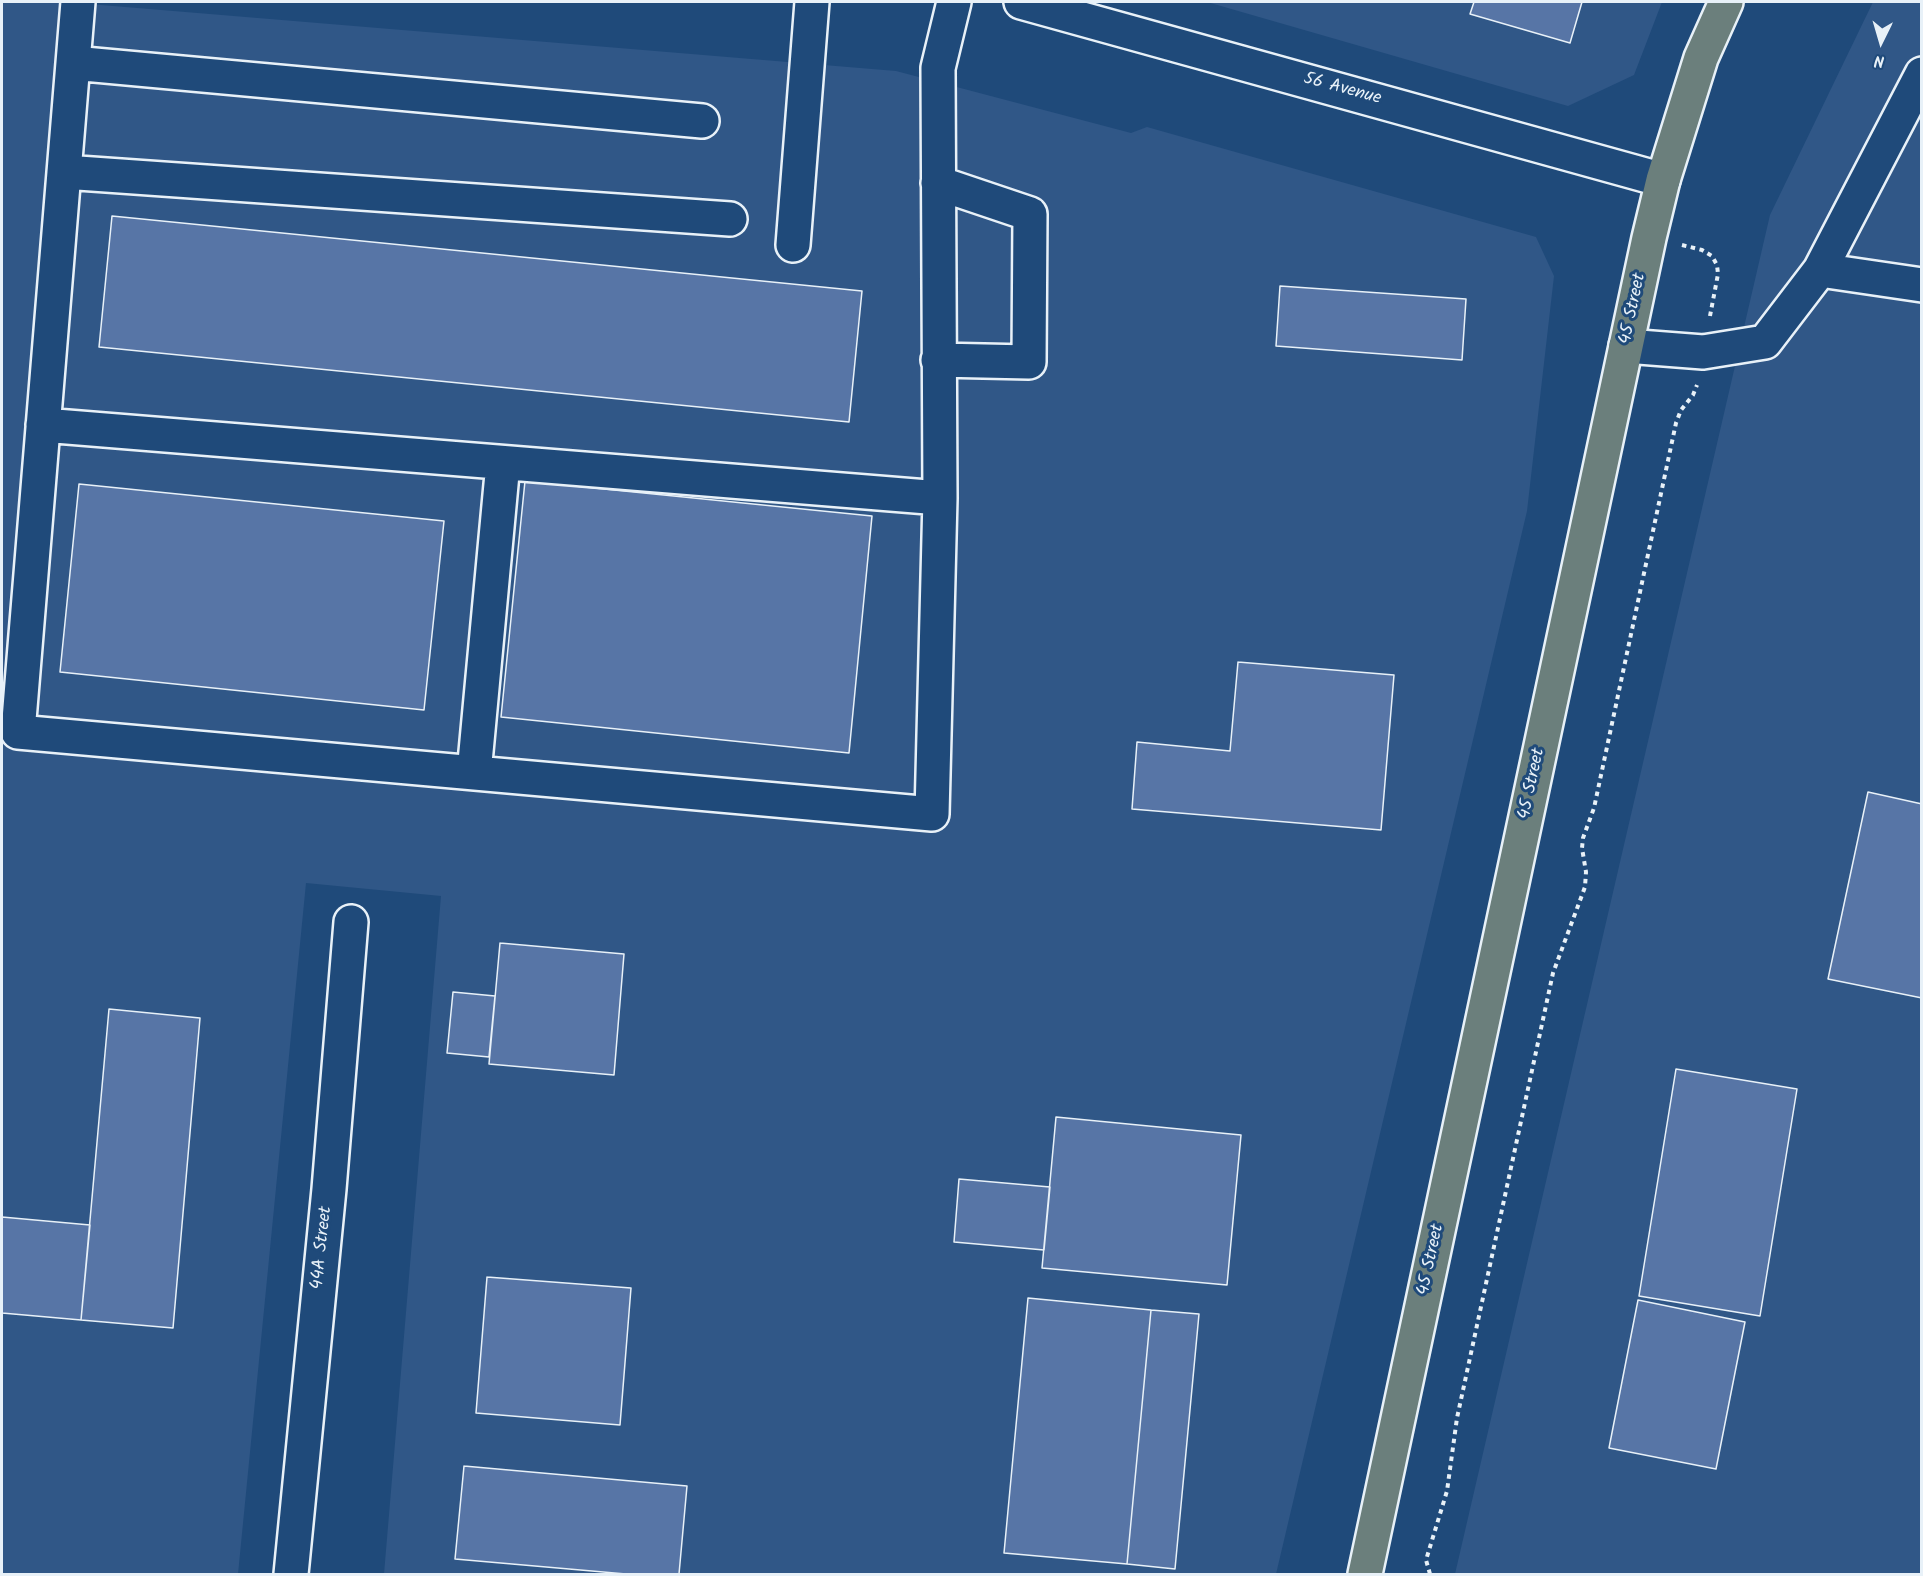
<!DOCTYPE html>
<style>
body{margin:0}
#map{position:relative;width:1923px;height:1576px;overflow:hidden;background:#1f4a7a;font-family:Kalam,sans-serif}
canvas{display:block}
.frame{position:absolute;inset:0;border:3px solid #e8f1f8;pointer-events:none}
.north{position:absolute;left:1851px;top:12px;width:60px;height:60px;-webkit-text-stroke:4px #1f4a7a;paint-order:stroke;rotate:185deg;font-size:16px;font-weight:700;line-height:24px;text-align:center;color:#e8f1f8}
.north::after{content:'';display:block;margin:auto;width:21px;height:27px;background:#e8f1f8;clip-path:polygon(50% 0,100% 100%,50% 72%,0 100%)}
</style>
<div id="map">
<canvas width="1923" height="1576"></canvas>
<div class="frame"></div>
<div class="north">N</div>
</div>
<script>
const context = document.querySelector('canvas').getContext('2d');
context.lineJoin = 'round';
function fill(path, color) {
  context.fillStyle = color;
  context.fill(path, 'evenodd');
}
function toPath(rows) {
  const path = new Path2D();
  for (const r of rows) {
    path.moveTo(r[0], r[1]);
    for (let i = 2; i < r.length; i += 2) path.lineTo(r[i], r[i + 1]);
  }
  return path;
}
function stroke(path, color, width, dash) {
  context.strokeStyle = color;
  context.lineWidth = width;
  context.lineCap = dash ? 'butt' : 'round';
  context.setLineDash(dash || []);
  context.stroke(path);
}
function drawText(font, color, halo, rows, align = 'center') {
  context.font = font + ' Kalam,sans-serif';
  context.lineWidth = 6;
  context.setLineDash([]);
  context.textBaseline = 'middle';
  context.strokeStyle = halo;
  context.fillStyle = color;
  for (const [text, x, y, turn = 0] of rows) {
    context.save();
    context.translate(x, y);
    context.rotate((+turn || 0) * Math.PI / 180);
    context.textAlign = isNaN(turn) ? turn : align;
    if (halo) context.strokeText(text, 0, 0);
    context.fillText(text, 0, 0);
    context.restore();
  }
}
fill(toPath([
 [2,2,65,2,896,71,1131,133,1147,127,1536,237,1554,276,1527,511,1276,1574,384,1574,441,896,306,883,238,1574,2,1574],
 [1207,2,1662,2,1634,75,1568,106],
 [1873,2,1921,2,1921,1574,1455,1574,1770,215]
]), '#305787');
const building = toPath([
 [1474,2,1582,2,1570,43,1470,14,1474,2],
 [112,216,862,291,849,422,99,347,112,216],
 [1280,286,1466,299,1462,360,1276,346,1280,286],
 [525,481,872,516,849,753,501,717,525,481],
 [79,484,444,521,424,710,60,672,79,484],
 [1238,662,1394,675,1381,830,1132,809,1137,742,1230,751,1238,662],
 [1868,792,1922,804,1922,998,1828,979,1868,792],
 [500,943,624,954,614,1075,489,1064,500,943],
 [453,992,495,996,489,1057,447,1053,453,992],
 [109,1009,200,1018,173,1328,81,1320,109,1009],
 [1676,1069,1797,1089,1760,1316,1639,1296,1676,1069],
 [1056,1117,1241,1135,1227,1285,1042,1268,1056,1117],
 [959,1179,1050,1187,1044,1250,954,1242,959,1179],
 [2,1217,90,1225,81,1320,2,1313,2,1217],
 [487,1277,631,1288,620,1425,476,1413,487,1277],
 [1028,1298,1151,1310,1127,1564,1004,1553,1028,1298],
 [1638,1300,1745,1322,1716,1469,1609,1448,1638,1300],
 [1151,1310,1199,1314,1175,1569,1127,1564,1151,1310],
 [464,1466,687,1486,679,1574,626,1574,455,1559,464,1466]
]);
fill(building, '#5775a6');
stroke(building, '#e8f1f8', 1.5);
const minor = toPath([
 [1021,2,1663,180],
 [73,63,702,121],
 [64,172,730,219],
 [938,183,1030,214,1029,362,938,360],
 [793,245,812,2],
 [1820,270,1922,74],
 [1626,346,1703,352,1765,342,1820,270,1922,285],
 [43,425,940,498,932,814,18,732,78,2],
 [940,498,938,68,954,2],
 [474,773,503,463],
 [291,1574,329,1189,351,922]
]);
const major = toPath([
 [1365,1574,1649,238,1663,180,1701,58,1726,2]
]);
stroke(minor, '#e8f1f8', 38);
stroke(major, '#e8f1f8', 38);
stroke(toPath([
 [1682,245,1702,250,1712,256,1717,265,1718,274,1710,316],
 [1430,1574,1426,1560,1447,1491,1457,1418,1553,973,1585,887,1586,872,1582,848,1583,838,1594,808,1676,423,1681,410,1693,395,1697,385]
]), '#e8f1f8', 4, [4.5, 4.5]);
stroke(minor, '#1f4a7a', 33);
stroke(major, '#6b7f7c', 33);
drawText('18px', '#e8f1f8', '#1f4a7a', [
 ["56 Avenue",1342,90,15],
 ["45 Street",1634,309,-78],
 ["45 Street",1533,784,-78],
 ["44A Street",323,1248,-84],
 ["45 Street",1432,1260,-78]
]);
</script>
